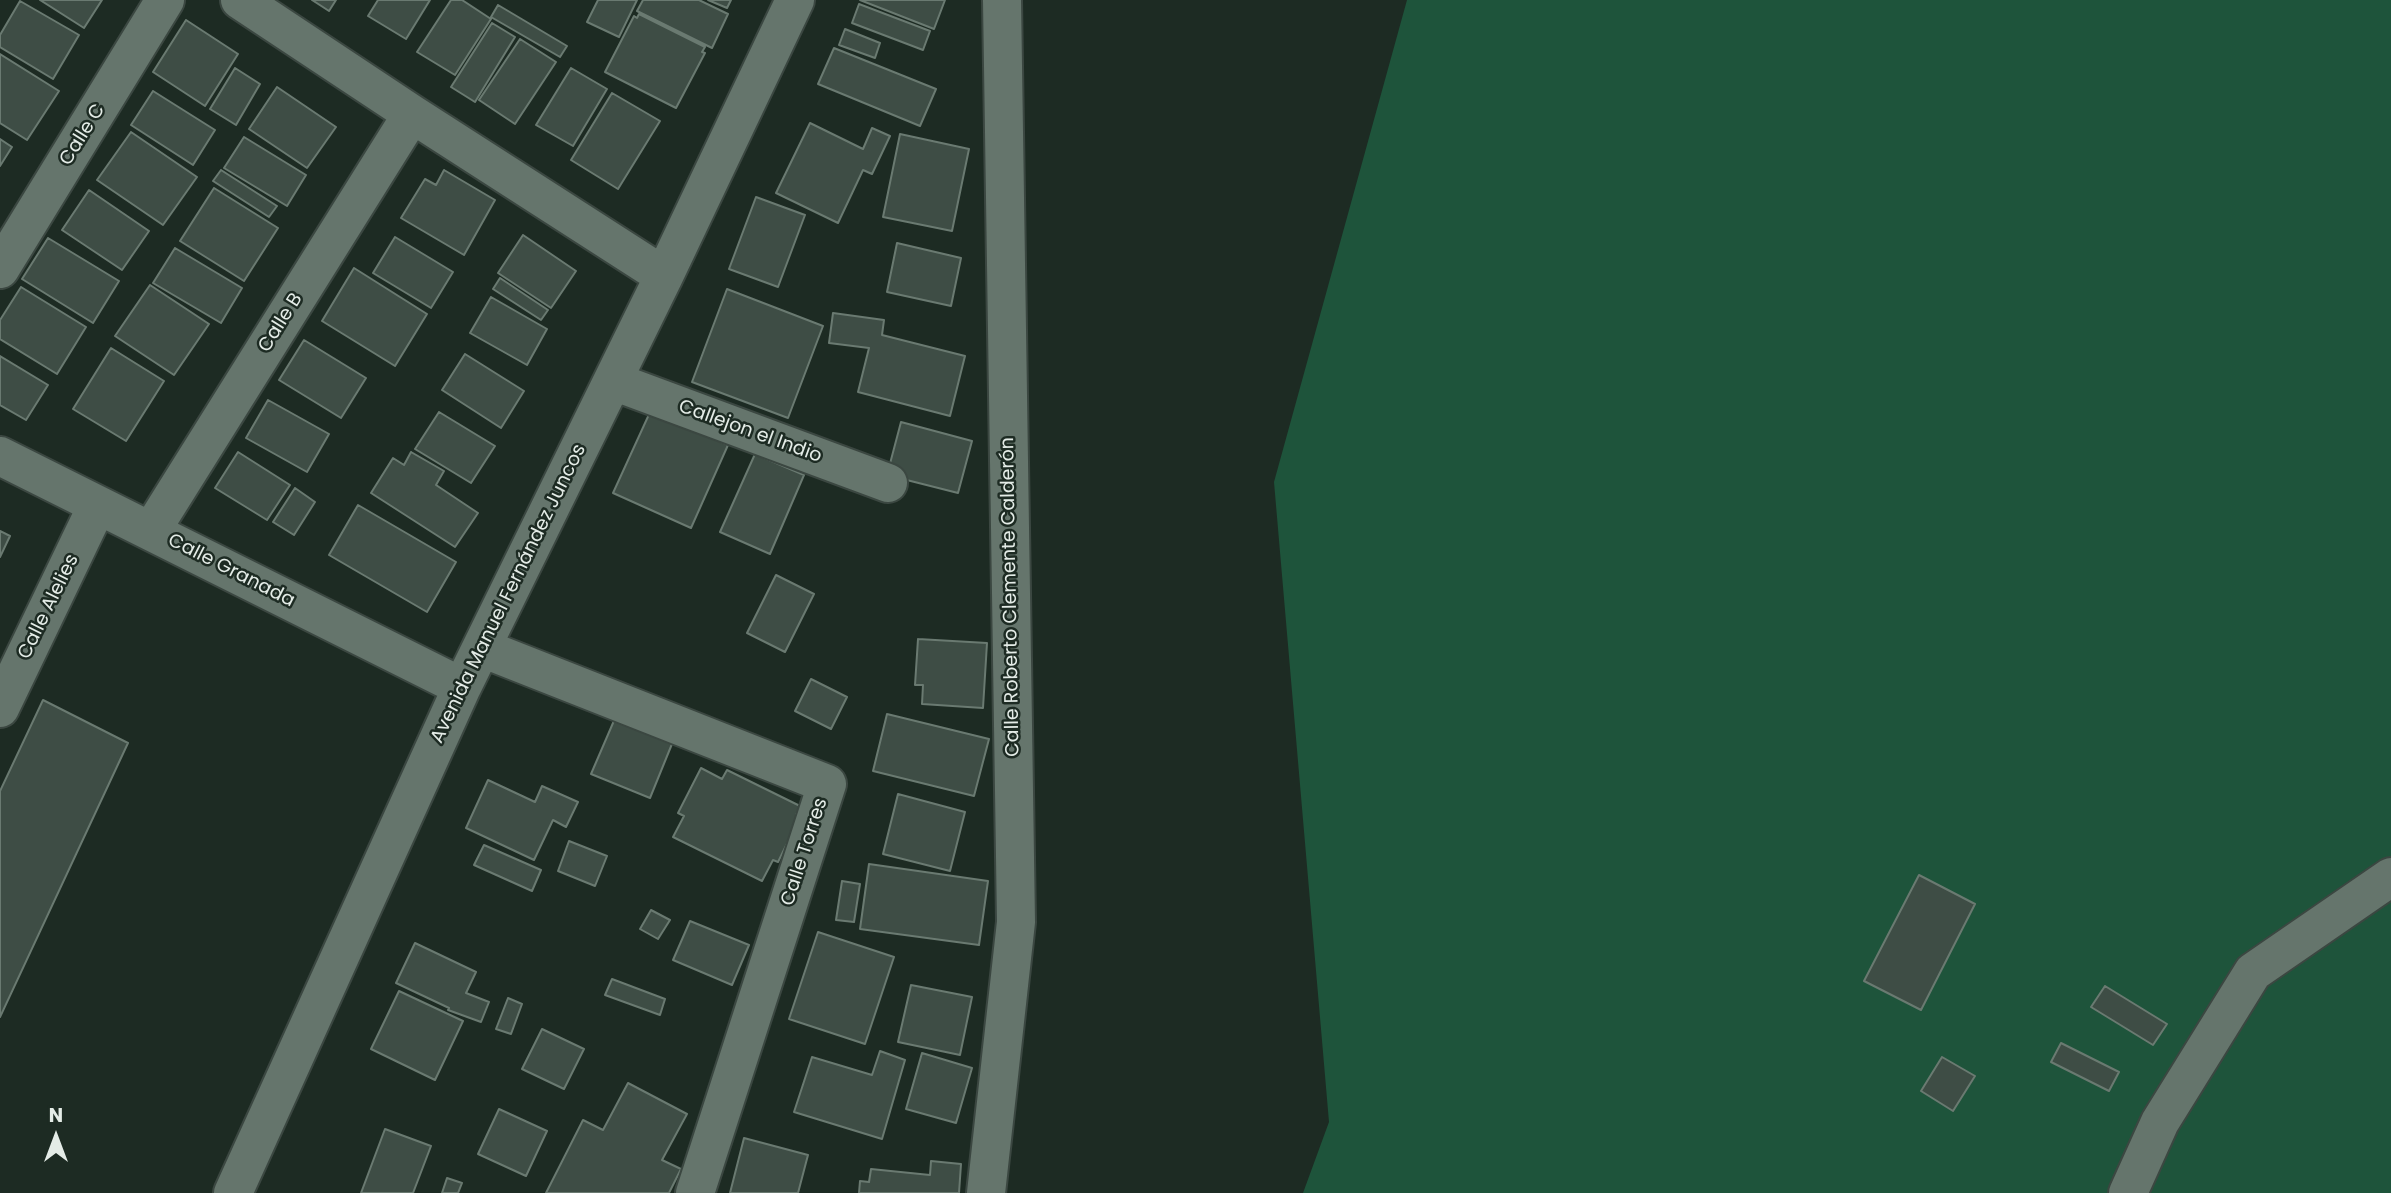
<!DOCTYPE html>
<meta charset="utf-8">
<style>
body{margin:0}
#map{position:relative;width:2391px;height:1193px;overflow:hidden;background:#1d2b23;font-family:Poppins,sans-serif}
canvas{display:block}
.north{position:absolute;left:21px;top:1102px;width:70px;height:70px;-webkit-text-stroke:5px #1d2b23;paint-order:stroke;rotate:0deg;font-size:19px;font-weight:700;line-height:28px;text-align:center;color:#e4ece7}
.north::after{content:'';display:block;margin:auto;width:24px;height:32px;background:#e4ece7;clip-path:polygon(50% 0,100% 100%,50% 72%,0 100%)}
</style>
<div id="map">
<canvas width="2391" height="1193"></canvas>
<div class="north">N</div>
</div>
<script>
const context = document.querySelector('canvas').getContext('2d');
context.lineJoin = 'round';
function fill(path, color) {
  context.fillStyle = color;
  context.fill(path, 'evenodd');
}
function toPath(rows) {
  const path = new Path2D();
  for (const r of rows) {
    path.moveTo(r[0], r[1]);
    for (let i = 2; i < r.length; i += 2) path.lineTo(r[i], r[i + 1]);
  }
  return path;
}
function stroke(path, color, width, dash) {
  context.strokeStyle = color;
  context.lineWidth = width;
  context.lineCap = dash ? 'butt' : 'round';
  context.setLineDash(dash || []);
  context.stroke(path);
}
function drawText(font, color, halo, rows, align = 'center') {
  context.font = font + ' Poppins,sans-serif';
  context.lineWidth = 5;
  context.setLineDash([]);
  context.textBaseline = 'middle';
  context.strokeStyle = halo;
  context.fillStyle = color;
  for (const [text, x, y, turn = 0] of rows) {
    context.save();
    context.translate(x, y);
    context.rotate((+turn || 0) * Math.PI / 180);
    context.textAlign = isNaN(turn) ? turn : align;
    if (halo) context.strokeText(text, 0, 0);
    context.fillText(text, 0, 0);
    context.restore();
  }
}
fill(toPath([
 [1407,0,2391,0,2391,1193,1303,1193,1329,1122,1274,482]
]), '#1e543b');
const building = toPath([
 [40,0,102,0,84,28,40,0],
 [312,0,336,0,329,11,312,0],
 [378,0,430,0,406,39,368,16,378,0],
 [451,0,462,0,491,19,455,75,417,52,451,0],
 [598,0,637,0,619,37,587,22,598,0],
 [643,0,699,0,728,14,712,48,637,11,643,0],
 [708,0,731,0,727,8,708,0],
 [860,0,945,0,934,29,860,0],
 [20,1,79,35,53,79,0,47,0,35,20,1],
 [859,4,930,31,923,50,852,23,859,4],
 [498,5,567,46,560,57,491,17,498,5],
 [639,14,705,47,702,52,705,53,676,108,605,72,634,16,637,18,639,14],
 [186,20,238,54,205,106,153,72,186,20],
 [492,23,515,37,475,102,451,87,492,23],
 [845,29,880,43,875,58,839,45,845,29],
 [520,39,556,62,515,124,479,100,520,39],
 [834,48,936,89,920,126,818,84,834,48],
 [0,54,59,91,27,140,0,123,0,54],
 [235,68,260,84,236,125,210,109,235,68],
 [571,68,607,89,573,146,536,125,571,68],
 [277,87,336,127,307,168,249,129,277,87],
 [153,91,215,130,193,165,131,125,153,91],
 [612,93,660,121,618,189,571,160,612,93],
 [810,123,863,149,872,128,890,136,872,174,863,170,838,223,776,193,810,123],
 [131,132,197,177,163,225,97,180,131,132],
 [900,134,969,149,952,231,883,217,900,134],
 [244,137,306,175,287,206,224,168,244,137],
 [0,139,12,147,0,166,0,139],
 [221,170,277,206,269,217,213,181,221,170],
 [444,170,495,200,464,255,401,218,425,179,436,185,444,170],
 [214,188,278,228,244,281,180,241,214,188],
 [89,190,149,231,122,270,62,230,89,190],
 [756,197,805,215,778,287,729,269,756,197],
 [523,235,576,271,551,308,498,273,523,235],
 [395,237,453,272,431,308,373,273,395,237],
 [48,238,119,281,93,323,22,279,48,238],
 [897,243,961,258,951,306,887,292,897,243],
 [175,248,242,288,221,323,153,283,175,248],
 [354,268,427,314,395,366,322,321,354,268],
 [500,278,548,310,541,320,493,289,500,278],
 [150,285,209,324,174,375,115,336,150,285],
 [21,287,86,327,57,374,0,339,0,320,21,287],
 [727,289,823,326,788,418,692,382,727,289],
 [491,297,547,329,527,365,470,333,491,297],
 [833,313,884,320,882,335,965,356,950,416,858,392,869,348,829,343,833,313],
 [304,340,366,378,341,418,279,380,304,340],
 [111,348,164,381,126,441,73,409,111,348],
 [465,354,524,391,501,428,442,390,465,354],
 [0,356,48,385,26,420,0,405,0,356],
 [268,400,329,434,307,472,246,438,268,400],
 [651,410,728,445,691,528,613,493,651,410],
 [439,412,495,446,471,483,415,449,439,412],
 [901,422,972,441,958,493,887,475,901,422],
 [238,452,290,485,267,520,215,488,238,452],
 [411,452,444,471,436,485,478,513,455,547,371,493,393,458,404,465,411,452],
 [755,454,804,475,770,554,720,532,755,454],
 [295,488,315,502,294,535,273,522,295,488],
 [358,505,456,562,427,612,329,555,358,505],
 [0,531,10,536,0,557,0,531],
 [776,575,814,594,785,652,747,633,776,575],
 [918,639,987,643,983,708,922,704,923,685,915,685,918,639],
 [811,679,847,697,831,729,795,711,811,679],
 [43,700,128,743,0,1017,0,791,43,700],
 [887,714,989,739,974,796,873,771,887,714],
 [616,716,674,739,650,798,591,774,616,716],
 [701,768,722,779,727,770,800,806,796,815,800,817,778,862,773,860,762,881,673,837,684,816,678,813,701,768],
 [488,780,535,802,542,786,578,802,566,827,553,820,534,860,466,828,488,780],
 [898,794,965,812,950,871,883,854,898,794],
 [569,841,607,856,595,886,558,871,569,841],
 [484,845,541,870,532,891,474,865,484,845],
 [869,864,988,881,979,945,860,929,869,864],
 [1919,875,1975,904,1921,1010,1864,981,1919,875],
 [842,881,860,884,854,922,836,920,842,881],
 [651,910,670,920,658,939,640,929,651,910],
 [690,921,749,945,732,985,673,960,690,921],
 [818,932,894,957,865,1044,789,1019,818,932],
 [415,943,476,972,466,993,489,1002,481,1022,448,1010,449,1008,396,983,415,943],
 [612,979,665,999,660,1015,605,995,612,979],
 [911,985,972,997,960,1055,898,1042,911,985],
 [2105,986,2167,1024,2153,1045,2091,1007,2105,986],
 [399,991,463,1021,435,1080,371,1049,399,991],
 [508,998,522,1004,511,1034,496,1029,508,998],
 [542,1029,584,1049,564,1089,522,1069,542,1029],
 [2061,1043,2119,1072,2109,1091,2051,1062,2061,1043],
 [880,1051,905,1060,882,1139,794,1112,812,1057,872,1075,880,1051],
 [922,1053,972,1068,956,1123,906,1109,922,1053],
 [1942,1057,1975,1076,1953,1111,1921,1091,1942,1057],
 [628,1083,687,1114,662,1160,681,1169,669,1193,546,1193,583,1120,603,1130,628,1083],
 [499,1109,547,1131,526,1176,478,1154,499,1109],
 [385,1129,431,1146,413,1193,361,1193,385,1129],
 [744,1138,808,1155,798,1193,730,1193,744,1138],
 [931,1161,961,1164,959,1193,859,1193,860,1181,869,1182,871,1169,930,1175,931,1161],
 [447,1178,462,1183,458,1193,442,1193,447,1178]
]);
fill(building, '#3e4d45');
stroke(building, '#6a7a71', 2);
const minor = toPath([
 [240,0,412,114,664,276],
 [0,269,165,0],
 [613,381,888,483],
 [0,456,462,687],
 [151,531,412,114],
 [482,648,827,784,695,1193],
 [0,708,97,506],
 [233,1193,462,687,664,276,795,0],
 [986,1193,1016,922,1002,0],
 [2128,1193,2160,1122,2253,972,2391,877]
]);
stroke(minor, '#3b4741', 42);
stroke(minor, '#65756c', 38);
drawText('19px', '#e4ece7', '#1d2b23', [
 ["Calle C",83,135,-58],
 ["Calle B",281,323,-58],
 ["Callejon el Indio",750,432,20],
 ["Calle Granada",231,571,27],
 ["Avenida Manuel Fernández Juncos",509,594,-64],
 ["Calle Roberto Clemente Calderón",1011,597,-91],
 ["Calle Alelies",49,607,-64],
 ["Calle Torres",805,852,-72]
]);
</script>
